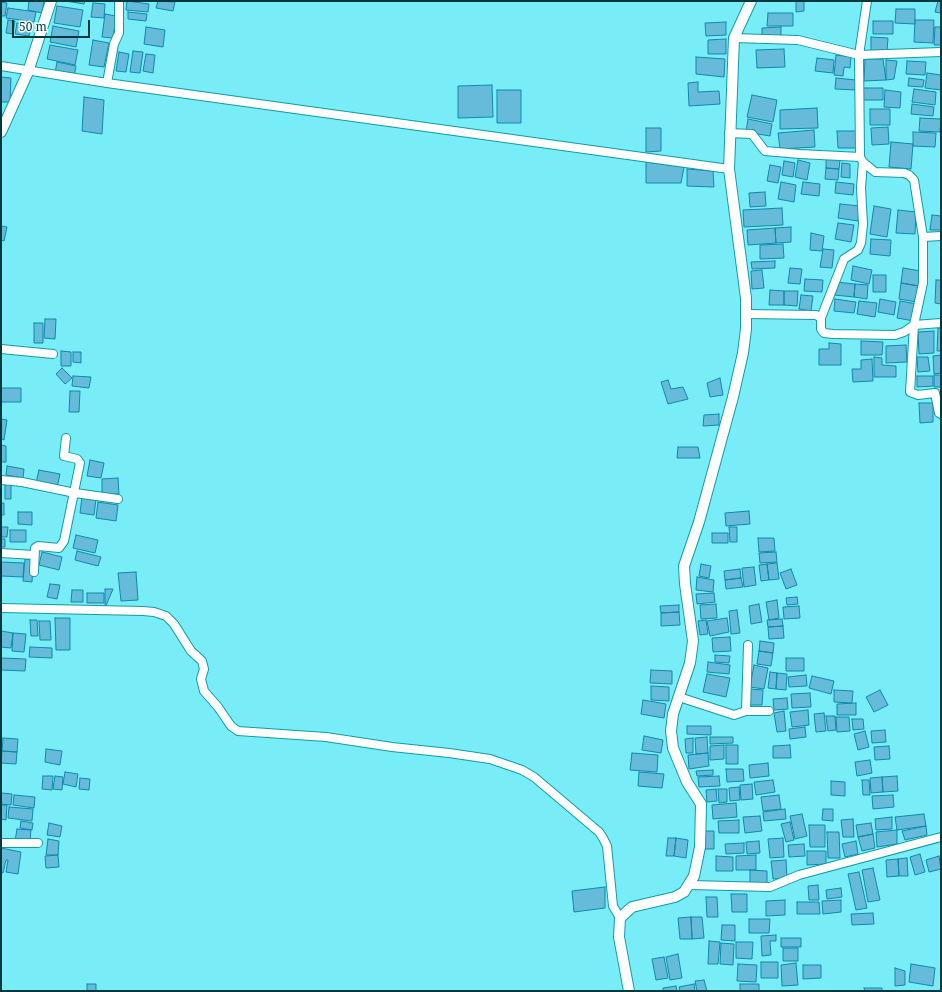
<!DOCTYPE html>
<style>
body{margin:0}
#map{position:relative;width:942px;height:992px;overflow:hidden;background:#79edf7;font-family:"Noto Serif",serif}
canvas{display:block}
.frame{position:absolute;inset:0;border:2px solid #00393d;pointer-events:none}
.scale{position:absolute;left:12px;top:20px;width:78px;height:18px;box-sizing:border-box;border:2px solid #00393d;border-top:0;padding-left:5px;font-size:12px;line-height:14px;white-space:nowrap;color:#00393d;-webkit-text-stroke:3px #f1fbfc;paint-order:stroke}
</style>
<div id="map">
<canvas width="942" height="992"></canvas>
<div class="frame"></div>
<div class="scale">50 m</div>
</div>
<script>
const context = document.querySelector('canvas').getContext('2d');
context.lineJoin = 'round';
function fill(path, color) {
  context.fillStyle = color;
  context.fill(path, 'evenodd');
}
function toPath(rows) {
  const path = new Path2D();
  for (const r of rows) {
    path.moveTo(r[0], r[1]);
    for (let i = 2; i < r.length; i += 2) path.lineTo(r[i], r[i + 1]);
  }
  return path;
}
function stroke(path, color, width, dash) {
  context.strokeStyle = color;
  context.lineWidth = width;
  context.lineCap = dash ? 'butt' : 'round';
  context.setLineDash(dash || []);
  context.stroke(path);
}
const building = toPath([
 [29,1,44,1,42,13,28,10,29,1],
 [65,1,85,1,84,4,65,1],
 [127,1,149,4,148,12,126,10,127,1],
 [158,1,175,2,173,11,156,8,158,1],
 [796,1,804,1,804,11,796,12,796,1],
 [938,1,941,1,941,13,935,12,938,1],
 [1,2,7,3,5,16,1,16,1,2],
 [93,3,105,4,104,18,91,17,93,3],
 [57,6,83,10,80,27,54,23,57,6],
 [8,8,36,12,34,22,6,18,8,8],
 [896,9,915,9,915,24,895,23,896,9],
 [128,12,147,14,146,21,128,19,128,12],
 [768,13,793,13,793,26,767,26,768,13],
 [105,14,116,16,113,38,102,37,105,14],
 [8,20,15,21,13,34,6,33,8,20],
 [915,20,934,20,933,43,914,42,915,20],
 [873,21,893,21,893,34,873,34,873,21],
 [726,22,726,35,706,36,705,23,726,22],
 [17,23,31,25,29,36,15,34,17,23],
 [53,26,79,31,76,47,50,42,53,26],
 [146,27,165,30,163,47,144,44,146,27],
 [781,27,781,36,762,37,762,28,781,27],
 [935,27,941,27,941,45,934,45,935,27],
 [871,37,888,38,887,51,871,51,871,37],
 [726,39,726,54,708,54,708,40,726,39],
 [93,40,109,43,104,67,89,65,93,40],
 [50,45,78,50,75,65,47,59,50,45],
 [784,49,785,67,757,68,756,50,784,49],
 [133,51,143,52,140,73,130,72,133,51],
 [119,52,129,54,126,72,116,71,119,52],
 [146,54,155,55,153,73,143,71,146,54],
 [836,55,851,57,850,68,844,67,843,76,834,75,836,55],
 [696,57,725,59,724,77,696,74,696,57],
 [817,58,834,60,833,73,815,71,817,58],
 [865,59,883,59,886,80,864,81,865,59],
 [886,60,897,61,894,79,886,80,886,60],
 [907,61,926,62,925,75,906,74,907,61],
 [57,62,76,66,74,77,55,73,57,62],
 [927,73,941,75,941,90,925,88,927,73],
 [1,77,11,78,10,102,1,102,1,77],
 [836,78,856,80,855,90,835,89,836,78],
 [909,78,924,80,923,87,908,86,909,78],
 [698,82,698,92,719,91,720,104,689,106,688,83,698,82],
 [492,85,493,117,458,118,458,86,492,85],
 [863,88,883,88,883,100,863,100,863,88],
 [914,89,936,92,935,105,912,102,914,89],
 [497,90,521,90,521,123,497,123,497,90],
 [885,90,901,92,900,108,884,107,885,90],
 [752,95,777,100,773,122,747,117,752,95],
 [84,97,104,100,102,134,82,131,84,97],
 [912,104,934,107,933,116,911,114,912,104],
 [817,108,818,128,780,129,780,110,817,108],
 [870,109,890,109,890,125,870,125,870,109],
 [920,118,941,119,940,132,919,131,920,118],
 [748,119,772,124,770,136,746,132,748,119],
 [888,127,889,144,872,145,871,128,888,127],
 [646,128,661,128,661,151,646,152,646,128],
 [814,130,815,147,780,149,778,133,814,130],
 [837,131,857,131,857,148,838,148,837,131],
 [913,132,936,133,935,147,913,146,913,132],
 [891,142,913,144,911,169,889,167,891,142],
 [826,159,840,160,839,169,826,168,826,159],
 [798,160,810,163,807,180,795,177,798,160],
 [784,161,795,163,793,177,782,175,784,161],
 [646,162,684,167,681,183,646,183,646,162],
 [842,163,850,164,850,178,841,177,842,163],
 [770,165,781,167,778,183,767,181,770,165],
 [826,168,839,169,838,180,825,179,826,168],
 [687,169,713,171,714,187,687,186,687,169],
 [781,182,796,185,794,202,778,199,781,182],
 [803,182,820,184,819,196,801,194,803,182],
 [836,182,854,184,853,195,835,193,836,182],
 [765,192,766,206,750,207,749,193,765,192],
 [840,204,860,206,858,221,838,218,840,204],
 [874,206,891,209,887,237,870,234,874,206],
 [782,208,783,225,744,227,743,210,782,208],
 [898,210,916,212,915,234,896,233,898,210],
 [932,215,941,216,941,230,930,230,932,215],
 [838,223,854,225,851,242,835,239,838,223],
 [1,226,7,227,4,241,1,240,1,226],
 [791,227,791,242,776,243,775,228,791,227],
 [775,228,776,243,748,245,747,230,775,228],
 [811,233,824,236,822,251,810,250,811,233],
 [871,239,891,240,890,256,870,254,871,239],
 [783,244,784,258,760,259,760,245,783,244],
 [823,249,834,250,832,268,820,267,823,249],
 [775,261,775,268,752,269,751,262,775,261],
 [853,266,872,270,869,284,851,280,853,266],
 [790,268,802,269,800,284,788,283,790,268],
 [903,268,921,271,919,286,901,283,903,268],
 [762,270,764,288,752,289,751,271,762,270],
 [873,275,886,275,886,292,873,292,873,275],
 [805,279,823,280,822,292,804,291,805,279],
 [936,280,941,280,941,304,935,303,936,280],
 [836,282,855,284,854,297,834,295,836,282],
 [901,283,919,286,917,302,899,299,901,283],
 [855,284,868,285,867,299,854,297,855,284],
 [770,290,784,291,784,305,769,305,770,290],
 [784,291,798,291,797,306,784,305,784,291],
 [801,295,813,296,811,311,799,309,801,295],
 [835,299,856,302,854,313,834,311,835,299],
 [880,299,896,302,894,315,878,312,880,299],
 [859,301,877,303,875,317,857,314,859,301],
 [900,301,917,304,914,321,897,318,900,301],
 [45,319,56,319,55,339,44,338,45,319],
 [34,323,43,323,43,343,34,343,34,323],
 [938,328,941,328,941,351,937,351,938,328],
 [934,331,934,353,919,354,918,332,934,331],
 [861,341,883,342,882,355,861,355,861,341],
 [829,343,841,344,841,365,819,365,819,349,829,349,829,343],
 [906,345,907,362,886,363,886,346,906,345],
 [61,351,71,352,71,366,61,366,61,351],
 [73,352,81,352,81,363,73,362,73,352],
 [941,355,941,373,934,374,933,356,941,355],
 [874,357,882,358,882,365,896,366,896,377,874,377,874,357],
 [917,357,928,357,930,371,918,372,917,357],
 [872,359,873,381,853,382,852,369,861,369,861,360,872,359],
 [62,368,72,378,65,384,56,374,62,368],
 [934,375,941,375,941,387,934,387,934,375],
 [73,376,91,377,89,388,72,386,73,376],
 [917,376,933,376,933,386,917,387,917,376],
 [720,378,723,395,710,397,707,383,720,378],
 [668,380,671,389,683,387,688,399,668,404,661,382,668,380],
 [1,388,21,388,21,402,1,402,1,388],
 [70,391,80,391,79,412,69,412,70,391],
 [919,403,933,403,933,422,920,423,919,403],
 [719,414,719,425,703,426,704,415,719,414],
 [1,419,7,420,4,440,1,439,1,419],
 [1,445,6,446,6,462,1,462,1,445],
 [678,447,698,447,700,458,677,458,678,447],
 [90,460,104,463,101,478,87,476,90,460],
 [7,466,24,469,23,478,6,475,7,466],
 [39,470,60,474,57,488,36,483,39,470],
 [118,478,119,494,102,494,102,479,118,478],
 [5,484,11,484,11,499,5,499,5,484],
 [82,497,96,499,94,515,80,513,82,497],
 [98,502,118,505,116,521,96,518,98,502],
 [1,503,4,503,4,515,1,515,1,503],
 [749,511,750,524,726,526,725,513,749,511],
 [18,512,32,512,32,525,18,524,18,512],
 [1,527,8,527,7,537,1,537,1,527],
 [729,527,737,527,737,542,730,542,729,527],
 [10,530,26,530,26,542,10,542,10,530],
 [712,533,728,533,728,543,712,543,712,533],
 [76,535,98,540,95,553,73,548,76,535],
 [758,538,774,538,775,551,759,552,758,538],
 [1,539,5,539,5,547,1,547,1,539],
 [77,551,101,557,98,566,75,560,77,551],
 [42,552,62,557,59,570,39,565,42,552],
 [776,552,777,562,760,563,759,553,776,552],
 [25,559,33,560,32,582,23,581,25,559],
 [1,562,24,563,23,577,1,576,1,562],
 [777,563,779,579,769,580,767,564,777,563],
 [701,564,711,566,709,578,699,576,701,564],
 [767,564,769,580,761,581,759,565,767,564],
 [754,567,756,585,744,587,742,568,754,567],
 [740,569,741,578,725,580,724,571,740,569],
 [791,569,797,585,786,589,780,573,791,569],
 [136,572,138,600,121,601,118,573,136,572],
 [697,577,714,580,713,592,696,590,697,577],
 [741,578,743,587,726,589,725,580,741,578],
 [50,584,60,585,57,599,47,597,50,584],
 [105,589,113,589,105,608,105,589],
 [72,590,83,590,83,602,71,602,72,590],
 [87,593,104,593,104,603,87,603,87,593],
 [714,593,715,602,697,604,696,594,714,593],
 [797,597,798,604,787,605,786,598,797,597],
 [777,600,779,618,769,620,766,602,777,600],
 [716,604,717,618,701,619,700,605,716,604],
 [759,604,762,622,751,624,749,606,759,604],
 [679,605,679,612,661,613,660,606,679,605],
 [799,606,800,618,784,619,783,607,799,606],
 [737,610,740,633,731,634,729,611,737,610],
 [679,612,680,625,661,626,661,613,679,612],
 [55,618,70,618,70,650,56,650,55,618],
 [727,618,729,632,710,636,707,621,727,618],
 [782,619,783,626,768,627,767,620,782,619],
 [30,620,37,620,38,636,31,636,30,620],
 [706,620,708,634,700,635,698,621,706,620],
 [39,621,50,621,51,640,40,640,39,621],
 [783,626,784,638,769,639,768,627,783,626],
 [1,631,13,633,11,648,1,647,1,631],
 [13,633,26,634,24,652,12,651,13,633],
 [730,637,731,651,713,652,712,638,730,637],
 [760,641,774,643,773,653,759,651,760,641],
 [30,647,52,648,52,658,29,657,30,647],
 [759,651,773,653,771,666,757,664,759,651],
 [715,655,730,656,729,663,715,662,715,655],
 [1,658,26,659,25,671,1,670,1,658],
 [786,658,804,658,804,671,786,671,786,658],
 [708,662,730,665,729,674,707,672,708,662],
 [754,665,768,668,764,689,750,687,754,665],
 [651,670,672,671,672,684,650,683,651,670],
 [770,672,777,673,776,689,768,688,770,672],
 [777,673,787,674,786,690,776,689,777,673],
 [707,674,730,678,726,697,703,692,707,674],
 [806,675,807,686,789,687,788,677,806,675],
 [812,676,834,681,831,694,809,688,812,676],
 [651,686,669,687,669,701,651,700,651,686],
 [750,689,763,690,762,705,749,705,750,689],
 [834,690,853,691,852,703,834,702,834,690],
 [880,690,888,705,874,712,866,697,880,690],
 [810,693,811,707,792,708,791,694,810,693],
 [787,698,788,709,774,710,773,699,787,698],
 [643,700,666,704,664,718,641,714,643,700],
 [856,703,856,715,837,715,837,704,856,703],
 [808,710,809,725,792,727,790,712,808,710],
 [784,711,786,731,777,732,774,713,784,711],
 [824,713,826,731,816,732,814,714,824,713],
 [826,716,835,716,836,730,828,731,826,716],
 [836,717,849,717,850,731,837,732,836,717],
 [852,719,863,719,864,729,853,730,852,719],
 [687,726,711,726,711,735,687,734,687,726],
 [805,727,806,737,790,739,789,729,805,727],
 [885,730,886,742,872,743,871,731,885,730],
 [865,731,869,747,858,750,854,734,865,731],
 [644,736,663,740,661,753,642,750,644,736],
 [707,737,708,753,696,754,695,738,707,737],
 [710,737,733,737,733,743,710,744,710,737],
 [3,738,18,739,17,752,2,751,3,738],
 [693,738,693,753,686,753,685,739,693,738],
 [724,745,724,759,710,760,710,746,724,745],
 [726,745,738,745,738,764,726,764,726,745],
 [790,745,791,758,773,758,773,746,790,745],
 [889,746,890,759,875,760,874,747,889,746],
 [46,749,62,751,60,765,45,762,46,749],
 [2,751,17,752,16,764,1,763,2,751],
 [632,753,658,755,657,772,630,770,632,753],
 [708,753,709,766,689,769,688,755,708,753],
 [870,760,872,773,857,776,855,762,870,760],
 [768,763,769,776,750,778,749,765,768,763],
 [726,769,743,769,744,781,727,782,726,769],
 [713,770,713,775,697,776,696,771,713,770],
 [65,772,78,774,76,787,63,784,65,772],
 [639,772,664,774,662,788,638,786,639,772],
 [43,776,53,776,52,790,42,789,43,776],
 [55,776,63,777,62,790,53,789,55,776],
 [719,776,720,786,699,787,698,777,719,776],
 [897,776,898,791,883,792,882,777,897,776],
 [882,777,883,792,871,793,870,778,882,777],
 [80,778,90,779,89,790,79,789,80,778],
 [773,780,775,792,756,795,754,782,773,780],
 [862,780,869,780,870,795,863,795,862,780],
 [831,781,845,782,845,796,831,795,831,781],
 [752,784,753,799,741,800,740,785,752,784],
 [739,787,740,800,730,801,729,788,739,787],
 [716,789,717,801,707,802,706,790,716,789],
 [718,789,727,789,727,802,719,803,718,789],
 [1,793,12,794,11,805,1,804,1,793],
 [14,795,35,797,34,808,13,805,14,795],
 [779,795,781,809,763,811,761,797,779,795],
 [893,795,894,807,873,809,872,796,893,795],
 [736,803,737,817,713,819,712,805,736,803],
 [1,805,7,805,6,820,1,819,1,805],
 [9,807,33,809,32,821,8,818,9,807],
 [785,809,786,819,764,821,763,812,785,809],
 [823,809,833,809,833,821,822,820,823,809],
 [802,814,807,836,795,839,790,816,802,814],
 [924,814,926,826,897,830,895,817,924,814],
 [760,816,762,831,745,833,743,817,760,816],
 [892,817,892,829,876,830,875,819,892,817],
 [853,819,854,837,843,837,841,820,853,819],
 [739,820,739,833,719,833,718,821,739,820],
 [21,821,33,823,32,830,20,828,21,821],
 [790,822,794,840,786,842,781,824,790,822],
 [49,823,62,826,60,837,47,835,49,823],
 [871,823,873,834,858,837,856,825,871,823],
 [809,825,825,825,825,847,810,847,809,825],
 [926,826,927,835,905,840,902,831,926,826],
 [17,829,31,830,30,842,15,841,17,829],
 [897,830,897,844,877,847,876,832,897,830],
 [705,831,714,831,714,849,705,849,705,831],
 [827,832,839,832,840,858,828,858,827,832],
 [873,834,875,848,862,851,858,837,873,834],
 [668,838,676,838,674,856,666,856,668,838],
 [676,838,688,840,686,858,674,856,676,838],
 [783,838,784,857,770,858,768,839,783,838],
 [48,839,59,841,58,855,46,855,48,839],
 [759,841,760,853,747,854,746,842,759,841],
 [856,841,858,854,845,857,842,844,856,841],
 [744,843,744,853,726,854,725,844,744,843],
 [804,844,805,856,789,857,788,845,804,844],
 [1,848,21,852,18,874,6,872,8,860,6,860,3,873,1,872,1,848],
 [807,851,826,851,826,864,807,865,807,851],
 [920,854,925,872,915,875,910,857,920,854],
 [58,855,59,867,46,868,45,856,58,855],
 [756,855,756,870,736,870,736,856,756,855],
 [716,856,733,857,733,871,716,871,716,856],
 [939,856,941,869,929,872,926,860,939,856],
 [907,858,908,876,899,876,898,859,907,858],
 [898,859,899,876,887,877,886,860,898,859],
 [786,860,787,878,773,879,771,861,786,860],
 [873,868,880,900,868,902,862,870,873,868],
 [750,870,767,871,767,884,750,883,750,870],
 [859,872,867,908,856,910,848,874,859,872],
 [818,885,819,900,809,900,808,886,818,885],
 [605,887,605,908,574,912,572,891,605,887],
 [841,888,842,897,827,899,826,890,841,888],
 [731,894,747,894,747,912,732,912,731,894],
 [706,897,717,897,718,917,707,917,706,897],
 [785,900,785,915,766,916,766,901,785,900],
 [841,900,841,912,823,914,822,901,841,900],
 [797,902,819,902,820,914,797,914,797,902],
 [873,913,874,924,852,925,851,914,873,913],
 [691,917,702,917,704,938,692,939,691,917],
 [691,917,692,939,680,939,678,918,691,917],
 [749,919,770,919,769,933,749,933,749,919],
 [722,925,735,925,735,941,721,940,722,925],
 [776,935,776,941,770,941,771,955,762,956,761,936,776,935],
 [781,938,801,938,801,947,781,947,781,938],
 [709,941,720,942,718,964,708,964,709,941],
 [736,942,753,942,752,959,736,958,736,942],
 [721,943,734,944,733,965,720,964,721,943],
 [783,948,798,948,798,961,783,961,783,948],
 [678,954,682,978,670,980,666,957,678,954],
 [664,957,668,978,656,980,652,959,664,957],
 [761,962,778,962,778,978,761,978,761,962],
 [796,963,798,985,782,986,781,965,796,963],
 [738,964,757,965,756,982,737,981,738,964],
 [911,964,935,968,933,986,909,982,911,964],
 [803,965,821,965,821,978,803,979,803,965],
 [895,968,905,971,905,985,895,986,895,968],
 [704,980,707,991,697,991,695,981,704,980],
 [87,984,96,984,96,991,87,991,87,984],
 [694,984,695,991,680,991,679,987,694,984],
 [740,984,759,984,759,991,740,991,740,984],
 [676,986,677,991,663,991,663,988,676,986],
 [864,988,882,988,882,991,865,991,864,988]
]);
fill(building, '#65bbd9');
stroke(building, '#0f89aa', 1);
const minor = toPath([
 [867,1,859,55,860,157,863,162,875,172,904,173,909,175,914,180,923,237,923,283,914,325,910,392,918,395,935,393,939,413,941,414],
 [734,38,798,40,859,55,941,52],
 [1,66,107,83,729,169],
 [107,83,114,44,119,33,119,1],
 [729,133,752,134,765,151,800,154,860,157],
 [923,237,941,236],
 [746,314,816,315,821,318,821,329,824,333,833,334,895,335,904,332,914,325,941,323],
 [821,318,844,259,858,250,861,243,863,224,861,188,863,162],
 [1,349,53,354],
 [1,480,22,482,75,493,118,499],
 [1,553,34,555],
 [34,572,35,548,38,546,59,548,64,541,80,463,77,459,64,456,66,438],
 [1,608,143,611,154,612,166,616,174,624,191,651,202,661,204,669,201,679,204,691,218,707,231,726,238,731,326,737,392,747,449,753,490,759,522,770,534,777,599,832,603,838,607,846,613,906,620,918],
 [679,697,734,715,746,711,769,711],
 [746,711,748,645],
 [1,843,38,843],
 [690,885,770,887,799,875,941,837]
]);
const tertiary = toPath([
 [1,132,28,72,51,1],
 [629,991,619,937,620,918,632,907,675,897,684,892,694,876,700,847,701,804,687,782,673,748,671,731,673,714,690,663,693,641,685,584,684,566,699,522,733,397,743,353,746,329,746,298,729,169,734,38,751,1]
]);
stroke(minor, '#0d9da7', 10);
stroke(tertiary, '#0d9da7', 12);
stroke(minor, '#fff', 8);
stroke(tertiary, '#fff', 10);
</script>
